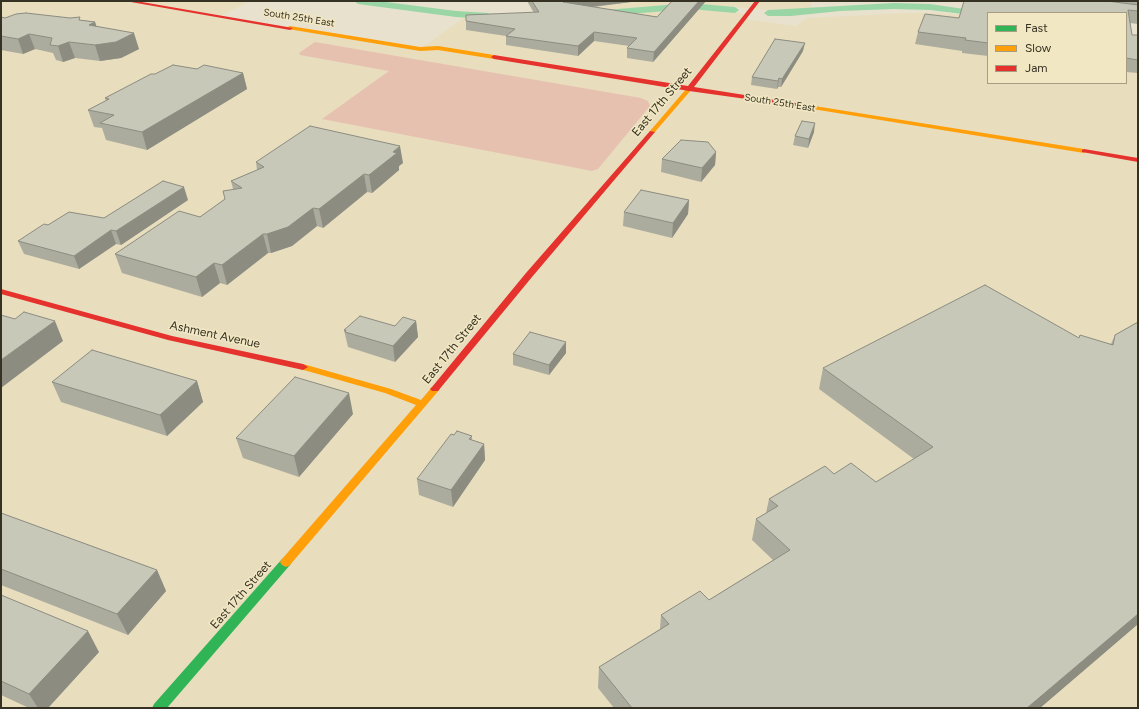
<!DOCTYPE html>
<style>
body{margin:0}
#map{position:relative;width:1139px;height:709px;overflow:hidden;background:#e8e1ce;font-family:Figtree,sans-serif}
canvas{display:block}
.frame{position:absolute;inset:0;border:2px solid #353123;pointer-events:none}
.legend{position:absolute;left:987px;top:12px;width:140px;height:72px;box-sizing:border-box;background:#f2e7c3;border:1px solid #a69e83;margin:0;padding:5px 7px;list-style:none;font-size:12px;color:#353123}
.legend li{display:flex;align-items:center;gap:8px;height:20px}
.legend b{width:20px;border:1px solid #a69e83}
</style>
<div id="map">
<canvas width="1139" height="709"></canvas>
<div class="frame"></div>
<ul class="legend">
<li><b style="height:5px;background:#30b455"></b>Fast</li>
<li><b style="height:5px;background:#ff9f0a"></b>Slow</li>
<li><b style="height:5px;background:#e5322d"></b>Jam</li>
</ul>
</div>
<script>
const context = document.querySelector('canvas').getContext('2d');
context.lineJoin = 'round';
function fill(path, color) {
  context.fillStyle = color;
  context.fill(path, 'evenodd');
}
function toPath(rows) {
  const path = new Path2D();
  for (const r of rows) {
    path.moveTo(r[0], r[1]);
    for (let i = 2; i < r.length; i += 2) path.lineTo(r[i], r[i + 1]);
  }
  return path;
}
function stroke(path, color, width, dash) {
  context.strokeStyle = color;
  context.lineWidth = width;
  context.lineCap = dash ? 'butt' : 'round';
  context.setLineDash(dash || []);
  context.stroke(path);
}
function drawText(font, color, halo, rows, align = 'center') {
  context.font = font + ' Figtree,sans-serif';
  context.lineWidth = 3;
  context.setLineDash([]);
  context.textBaseline = 'middle';
  context.strokeStyle = halo;
  context.fillStyle = color;
  for (const [text, x, y, turn = 0] of rows) {
    context.save();
    context.translate(x, y);
    context.rotate((+turn || 0) * Math.PI / 180);
    context.textAlign = isNaN(turn) ? turn : align;
    if (halo) context.strokeText(text, 0, 0);
    context.fillText(text, 0, 0);
    context.restore();
  }
}
fill(toPath([
 [1,1,250,1,221,16,420,49,465,17,487,19,602,15,686,8,748,14,744,19,796,26,807,18,906,13,942,13,988,18,988,83,1126,83,1126,41,1138,43,1138,708,1,708],
 [571,1,811,1,812,8,768,10,699,4,678,4,615,11,558,12]
]), '#e8debe');
fill(toPath([
 [315,42,641,98,648,101,650,106,598,169,592,171,322,119,389,71,300,55,299,53]
]), '#e7c1b0');
fill(toPath([
 [354,1,378,1,456,11,488,13,492,16,488,19,456,17,358,4,354,1],
 [690,3,735,7,739,10,735,13,690,9,605,16,601,13,605,10,690,3],
 [894,3,930,4,992,13,988,13,988,17,930,10,894,9,840,11,791,16,768,16,764,13,768,10,894,3]
]), '#9ad6a5');
fill(toPath([
 [286,557,290,559,292,562,290,565,167,708,152,708,154,704,282,559,286,557]
]), '#30b455');
fill(toPath([
 [290,26,420,47,438,46,494,55,497,57,494,59,438,50,420,51,288,29,288,27,290,26],
 [687,88,692,89,654,133,650,133,650,131,687,88],
 [802,104,1084,149,1087,151,1084,153,800,107,800,105,802,104],
 [303,364,391,389,421,400,432,387,435,386,440,389,290,565,286,567,282,565,280,562,282,559,416,405,385,393,300,369,298,367,303,364]
]), '#ff9f0a');
fill(toPath([
 [125,1,136,1,293,28,290,30,125,1],
 [755,1,760,1,694,87,802,104,804,105,804,107,689,91,494,59,491,57,494,55,688,86,755,1],
 [650,131,655,132,532,277,438,391,432,391,430,389,432,387,526,273,650,131],
 [1084,149,1138,158,1138,162,1082,152,1082,150,1084,149],
 [1,289,172,336,303,364,308,367,303,370,168,340,1,294,1,289]
]), '#e5322d');
fill(toPath([
 [527,1,639,1,594,7,657,17,672,1,706,1,653,62,627,58,627,48,629,46,594,41,578,56,506,45,506,36,466,30,466,21,534,13],
 [964,1,1138,1,1138,24,1130,23,1132,35,1138,35,1138,73,1126,72,1126,13,988,13,988,56,962,53,962,51,915,44,918,32,959,18],
 [1,17,5,18,81,20,95,22,96,26,139,49,121,58,100,61,75,58,63,62,56,60,53,53,35,49,23,54,1,50],
 [803,51,781,87,778,87,777,89,751,85,752,77],
 [197,69,243,73,247,89,147,150,106,140,102,128,94,127,88,110,106,101,105,98,155,74],
 [814,132,808,148,793,145,795,136],
 [716,152,715,165,701,182,661,172,662,159],
 [256,162,403,163,399,166,399,170,372,193,367,192,323,228,317,226,292,246,271,253,268,253,227,285,220,283,202,297,122,273,115,254,200,217,225,199,233,189,231,181,257,170],
 [188,200,121,245,116,244,79,269,24,254,18,241,48,225,104,218],
 [689,200,688,214,672,238,623,226,624,212],
 [416,321,418,337,395,362,348,347,344,330,395,326],
 [1138,322,1138,624,1040,708,614,708,598,688,599,667,660,629,661,615,709,600,773,560,752,540,756,519,766,513,769,499,834,474,876,482,914,459,819,389,823,368,1079,338,1111,344,1115,335],
 [566,353,549,375,513,365,513,354],
 [197,381,203,402,167,436,61,402,52,382],
 [353,414,299,477,243,458,236,438],
 [454,435,472,436,472,440,484,444,485,460,453,507,419,495,417,479],
 [1,513,157,570,166,591,128,635,1,585],
 [1,595,99,652,48,708,29,708,1,695]
]), '#acac9e');
fill(toPath([
 [568,1,639,1,563,10,563,2],
 [699,1,706,1,653,62,654,52],
 [95,22,100,37,89,25],
 [594,32,594,41,578,56,578,46],
 [134,33,139,49,121,58,100,61,95,45],
 [29,34,35,49,23,54,18,39],
 [69,42,75,58,63,62,58,46],
 [805,43,803,51,781,87,782,79],
 [243,73,247,89,147,150,142,132],
 [779,78,778,87,777,89,778,81],
 [815,123,814,132,808,148,809,139],
 [400,146,403,163,399,166,399,170,372,193,369,175,393,152],
 [716,152,715,165,701,182,702,168],
 [364,174,367,192,323,228,319,209],
 [184,187,188,200,121,245,116,231],
 [689,200,688,214,672,238,673,223],
 [313,208,317,226,292,246,271,253,267,234],
 [111,230,116,244,79,269,74,256],
 [263,234,268,253,227,285,222,265],
 [214,263,220,283,202,297,196,277],
 [55,321,63,341,1,388,1,360],
 [416,321,418,337,395,362,393,346],
 [566,342,566,353,549,375,549,365],
 [197,381,203,402,167,436,160,415],
 [349,393,353,414,299,477,294,456],
 [484,444,485,460,453,507,451,490],
 [157,570,166,591,128,635,117,614],
 [1138,614,1138,624,1040,708,1027,708],
 [88,631,99,652,48,708,38,708,29,694]
]), '#8c8c81');
const building = toPath([
 [532,1,568,1,563,2,657,17,672,1,699,1,654,52,627,48,637,38,594,32,578,46,506,36,515,29,466,21,466,15,539,12,532,1],
 [964,1,1107,1,1138,5,1138,11,1128,10,1132,35,1138,35,1138,60,1126,58,1126,13,988,13,988,43,965,40,966,38,918,32,925,14,959,18,964,1],
 [26,13,70,18,80,17,79,20,95,22,89,25,134,33,116,42,95,45,69,42,58,46,50,45,52,38,29,34,18,39,1,36,1,17,5,18,16,14,26,13],
 [775,39,805,43,782,79,779,78,778,81,752,77,775,39],
 [173,65,197,69,204,65,243,73,142,132,100,123,114,115,88,110,109,99,105,98,151,74,155,74,173,65],
 [802,121,815,123,809,139,795,136,802,121],
 [310,126,400,146,393,152,397,153,369,175,364,174,319,209,313,208,288,227,267,234,263,234,222,265,214,263,196,277,115,254,179,211,200,217,225,199,223,191,242,188,231,181,264,167,256,162,310,126],
 [681,140,708,142,716,152,702,168,662,159,681,140],
 [163,181,184,187,116,231,111,230,74,256,18,241,44,224,48,225,69,212,104,218,163,181],
 [641,190,689,200,673,223,624,212,641,190],
 [985,285,1079,338,1080,335,1113,345,1115,335,1138,322,1138,614,1027,708,632,708,599,667,669,624,661,615,700,591,709,600,790,550,756,519,778,506,769,499,825,466,834,474,851,463,876,482,933,447,823,368,985,285],
 [24,312,55,321,1,360,1,315,15,319,24,312],
 [360,316,395,326,403,317,416,321,393,346,345,332,346,330,344,330,360,316],
 [530,332,566,342,549,365,513,354,530,332],
 [92,350,197,381,160,415,52,382,92,350],
 [295,377,349,393,294,456,236,438,295,377],
 [457,431,472,436,469,439,484,444,451,490,417,479,451,434,454,435,457,431],
 [1,513,157,570,117,614,1,569,1,513],
 [1,595,88,631,29,694,1,681,1,595]
]);
fill(building, '#c8c8b8');
stroke(building, '#8c8c81', 1);
drawText('10px', '#353123', '#f2e7c3', [
 ["South 25th East",299,18,9],
 ["South 25th East",780,103,9]
]);
drawText('12px', '#353123', '#f2e7c3', [
 ["East 17th Street",662,102,-50],
 ["Ashment Avenue",215,335,12],
 ["East 17th Street",452,349,-51],
 ["East 17th Street",241,595,-49]
]);
</script>
